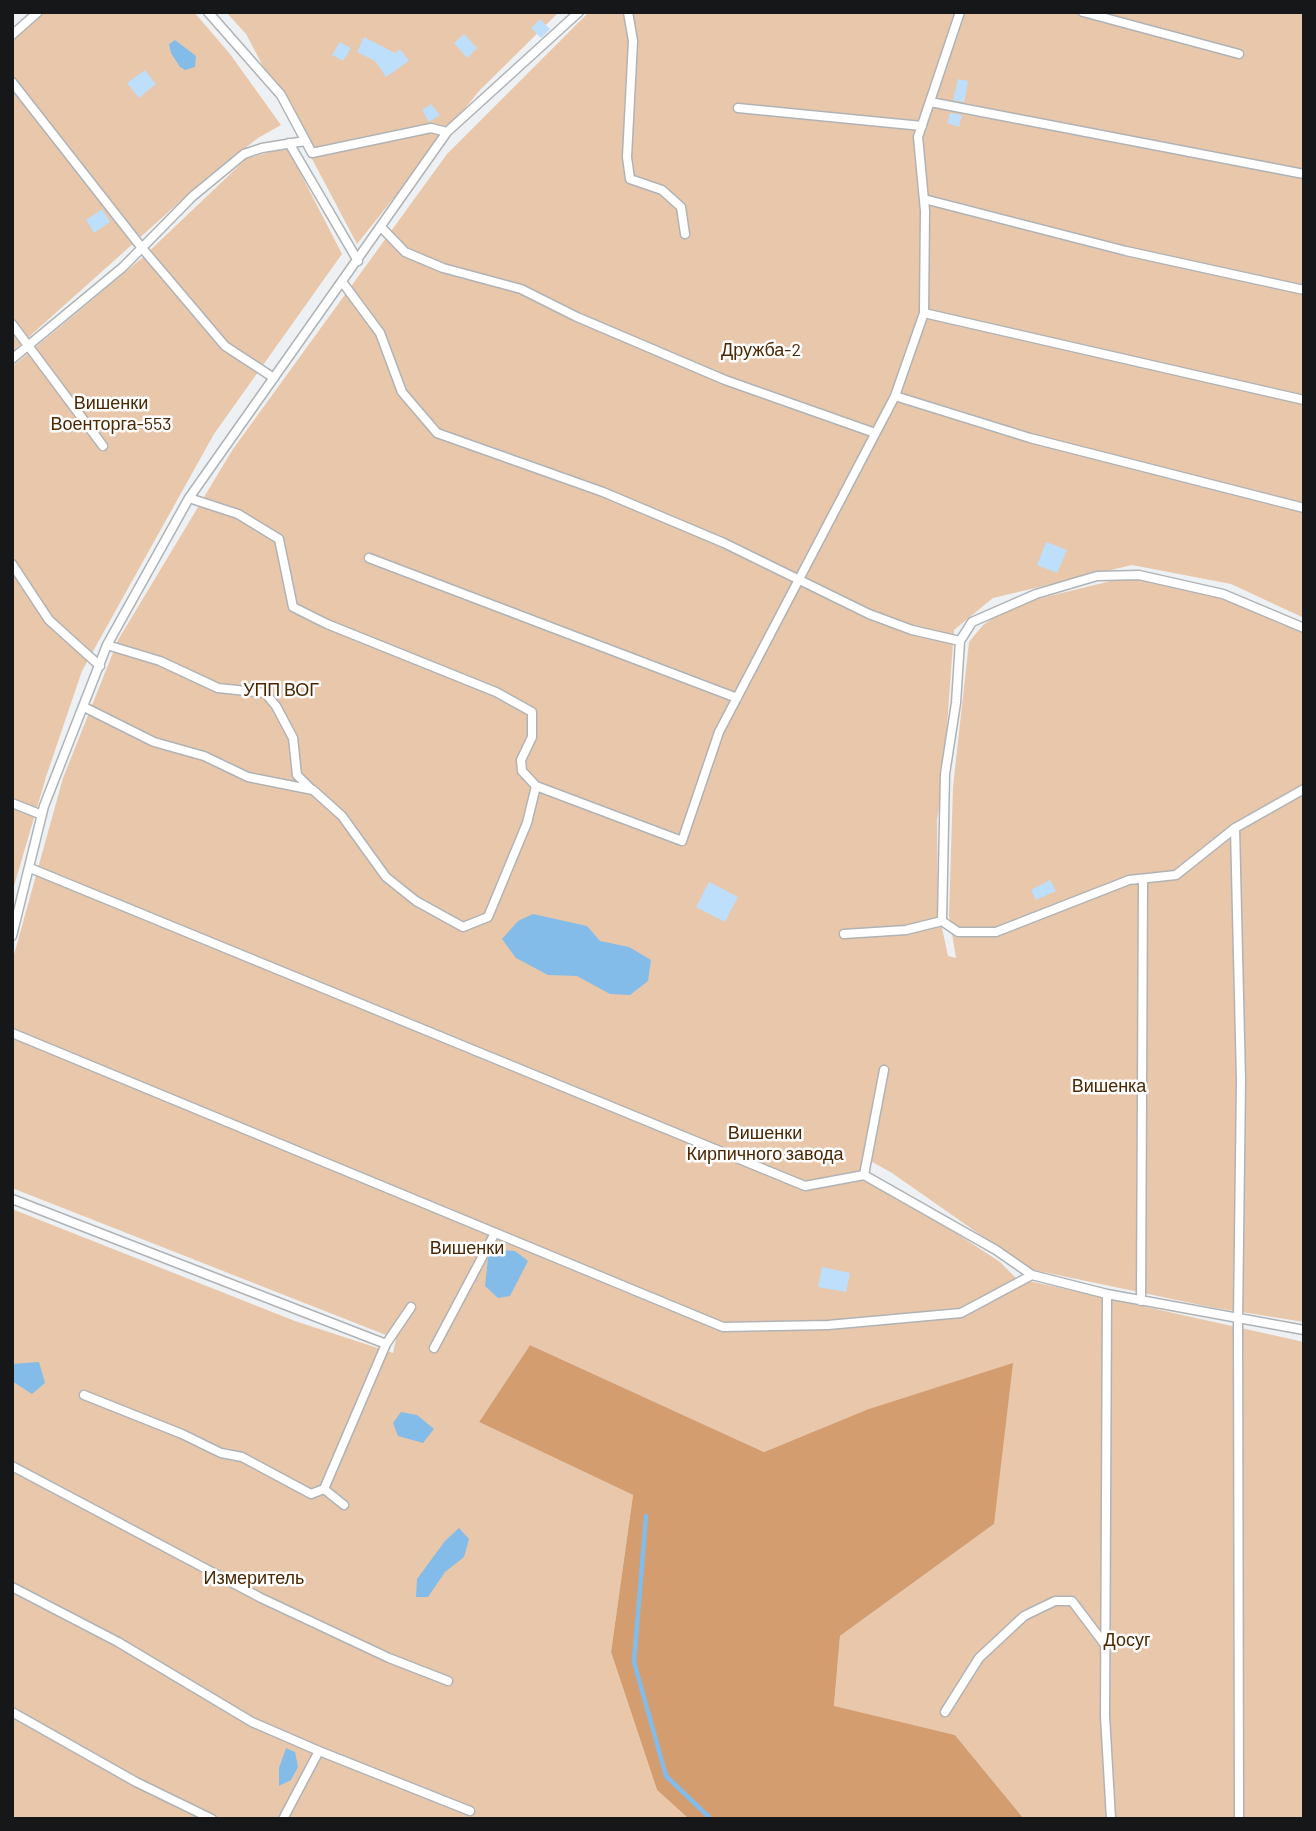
<!DOCTYPE html>
<meta charset="utf-8">
<style>
body{margin:0}
#map{position:relative;width:1316px;height:1831px;overflow:hidden;background:#eef1f4;font-family:Barlow,sans-serif}
canvas{display:block}
.frame{position:absolute;inset:0;border:14px solid #161718;pointer-events:none}
</style>
<div id="map">
<canvas width="1316" height="1831"></canvas>
<div class="frame"></div>
</div>
<script>
const context = document.querySelector('canvas').getContext('2d');
context.lineJoin = 'round';
function fill(path, color) {
  context.fillStyle = color;
  context.fill(path, 'evenodd');
}
function toPath(rows) {
  const path = new Path2D();
  for (const r of rows) {
    path.moveTo(r[0], r[1]);
    for (let i = 2; i < r.length; i += 2) path.lineTo(r[i], r[i + 1]);
  }
  return path;
}
function stroke(path, color, width, dash) {
  context.strokeStyle = color;
  context.lineWidth = width;
  context.lineCap = dash ? 'butt' : 'round';
  context.setLineDash(dash || []);
  context.stroke(path);
}
function drawText(font, color, halo, rows, align = 'center') {
  context.font = font + ' Barlow,sans-serif';
  context.lineWidth = 5;
  context.setLineDash([]);
  context.textBaseline = 'middle';
  context.strokeStyle = halo;
  context.fillStyle = color;
  for (const [text, x, y, turn = 0] of rows) {
    context.save();
    context.translate(x, y);
    context.rotate((+turn || 0) * Math.PI / 180);
    context.textAlign = isNaN(turn) ? turn : align;
    if (halo) context.strokeText(text, 0, 0);
    context.fillText(text, 0, 0);
    context.restore();
  }
}
fill(toPath([
 [45,12,194,12,230,54,281,125,258,138,202,182,12,352,12,42],
 [226,12,559,12,479,91,357,244,246,34],
 [589,12,1304,12,1304,618,1231,584,1132,565,993,598,954,630,943,781,937,820,938,909,948,956,956,958,949,916,953,787,969,642,983,625,1013,605,1127,577,1228,599,1304,632,1304,1322,1210,1307,1029,1269,892,1173,863,1157,859,1179,886,1187,1000,1262,1016,1278,1304,1342,1304,1819,1024,1819,955,1735,834,1707,840,1636,994,1524,866,1410,764,1452,530,1345,479,1422,633,1495,611,1652,657,1790,689,1819,12,1819,12,1209,295,1321,393,1353,396,1339,12,1188,12,962,63,778,118,640,233,449,447,154],
 [287,147,342,254,214,434,82,671,46,777,12,893,12,367,142,258,246,159]
]), '#e9c7ab');
fill(toPath([
 [530,1345,764,1452,866,1410,1013,1363,994,1524,840,1636,834,1706,955,1735,1024,1819,689,1819,657,1790,611,1652,633,1495,479,1422]
]), '#d39d70');
fill(toPath([
 [175,40,196,56,195,67,185,70,180,67,171,53,169,44],
 [533,914,587,926,600,941,629,947,651,960,648,981,630,995,610,994,577,976,548,975,516,958,502,939,518,921],
 [497,1250,515,1251,528,1261,510,1296,498,1298,485,1286,488,1258],
 [39,1362,45,1383,32,1394,12,1381,12,1364],
 [401,1412,417,1415,434,1429,423,1443,398,1436,393,1423],
 [459,1528,469,1539,464,1557,445,1572,428,1597,416,1597,417,1579,445,1541],
 [286,1748,295,1752,298,1767,291,1780,279,1786,279,1768]
]), '#83bce9');
stroke(toPath([
 [646,1516,634,1662,666,1776,711,1819]
]), '#83bce9', 4.5);
fill(toPath([
 [540,19,550,29,541,38,531,28],
 [464,34,477,48,467,58,454,43],
 [364,37,395,53,400,49,409,61,386,77,375,61,357,52],
 [340,42,351,48,343,61,332,55],
 [145,70,156,84,139,98,127,83],
 [958,79,968,81,964,102,953,100],
 [431,104,440,115,429,122,422,110],
 [950,113,962,115,959,127,947,123],
 [102,209,110,222,94,233,86,220],
 [1046,542,1067,550,1057,573,1037,565],
 [1050,880,1056,891,1036,900,1031,890],
 [709,882,738,897,725,922,696,907],
 [822,1267,850,1273,846,1292,818,1287]
]), '#bddffb');
const service = toPath([
 [208,12,281,95,312,153,431,128,447,132,579,12],
 [628,12,633,41,627,157,630,179,662,190,681,207,685,234],
 [1083,12,1239,54],
 [12,35,38,12],
 [12,82,142,248,225,346,274,378],
 [930,102,1304,174],
 [738,108,922,126],
 [289,143,358,261],
 [924,199,1126,251,1304,290],
 [381,227,405,252,443,268,521,289,577,317,725,380,875,433],
 [343,283,380,333,402,392,437,433,603,492,724,543,869,614,912,630,960,641],
 [924,313,1304,400],
 [12,324,103,446],
 [12,359,123,267,193,196,244,154,262,148,305,141],
 [895,396,1030,438,1304,508],
 [189,498,238,514,279,539,293,607,327,624,496,692,532,712,532,737,521,760,522,771,536,786],
 [369,558,737,698],
 [12,564,49,620,100,666],
 [1304,628,1223,594,1139,575,1097,576,1036,594,972,622,960,641,956,703,945,774,942,921,958,932,996,932,1129,880,1176,875,1235,828,1304,789],
 [107,645,160,661,218,688,265,693,276,706,293,738,297,775,310,788],
 [84,707,154,742,204,756,248,777,313,790,342,816,386,877,416,901,463,927,488,917,527,823,536,786,682,841,719,732,895,396,924,313,925,211,918,137,960,12],
 [12,803,42,815],
 [1235,828,1241,1080,1238,1319,1239,1819],
 [30,868,805,1186,864,1175,996,1250,1032,1275,1107,1294],
 [844,934,906,930,942,921],
 [12,936,44,806,107,645,189,498,447,132],
 [12,1033,723,1327,828,1325,961,1313,1032,1275],
 [864,1175,884,1070],
 [12,1199,386,1344,411,1307],
 [1141,1301,1143,879],
 [434,1348,495,1233],
 [84,1395,182,1434,221,1453,242,1457,311,1494,324,1489],
 [12,1466,261,1598,389,1658,448,1681],
 [344,1505,324,1489,386,1344],
 [12,1587,118,1642,252,1722,319,1751],
 [12,1712,136,1782,212,1819],
 [945,1712,979,1658,1024,1616,1055,1601,1072,1601,1106,1646],
 [283,1819,319,1751,470,1811],
 [1111,1819,1105,1716,1107,1294,1304,1330]
]);
stroke(service, '#b0b3b6', 11);
stroke(service, '#fff', 8);
drawText('18px', '#4b2702', '#fefeff', [
 ["Дружба-2",761,350],
 ["Вишенки",111,403],
 ["Военторга-553",111,424],
 ["УПП ВОГ",281,690],
 ["Вишенка",1109,1086],
 ["Вишенки",765,1133],
 ["Кирпичного завода",765,1154],
 ["Вишенки",467,1248],
 ["Измеритель",254,1578],
 ["Досуг",1127,1640]
]);
</script>
